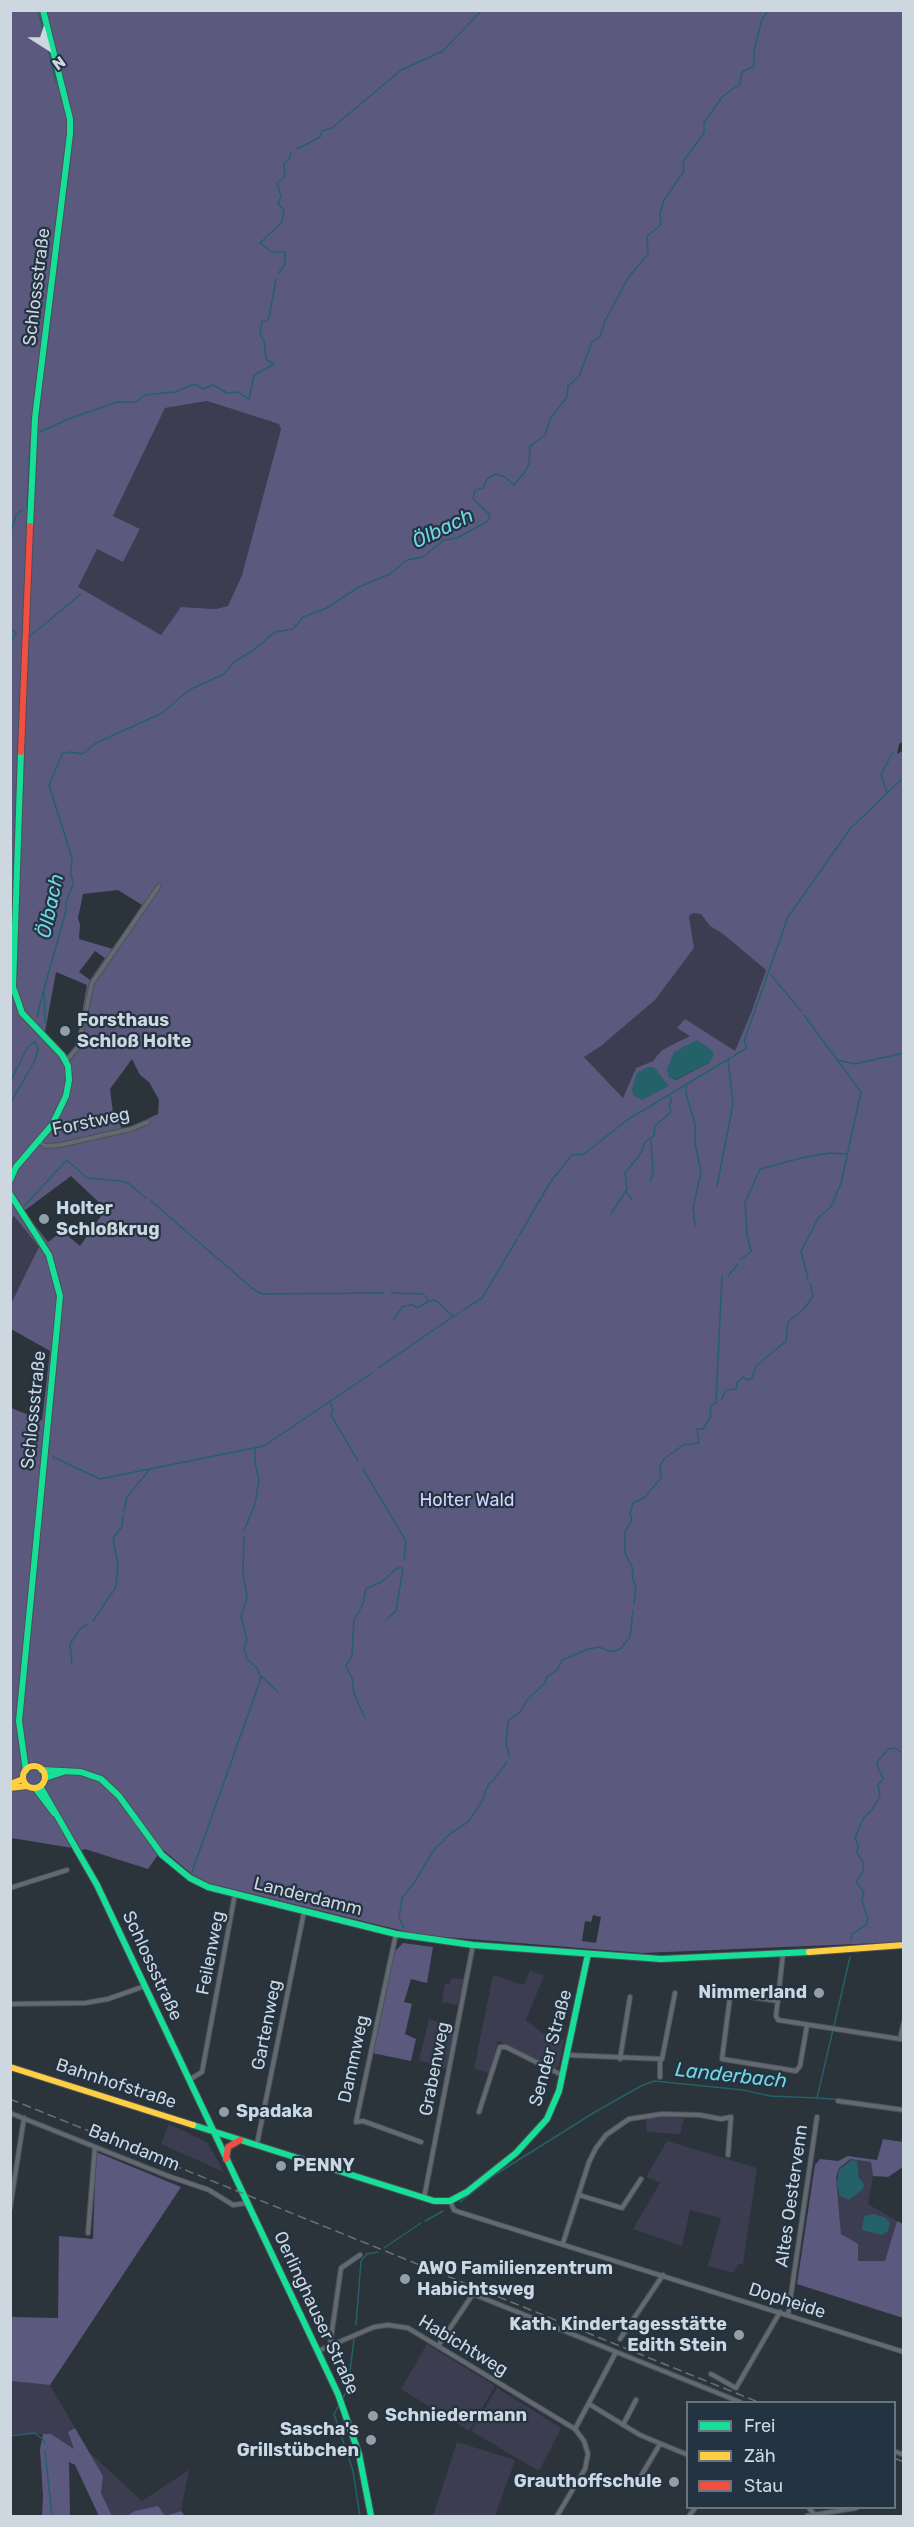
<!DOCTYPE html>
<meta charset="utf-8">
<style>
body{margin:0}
#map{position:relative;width:914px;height:2527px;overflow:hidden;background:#2b333b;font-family:Rubik,sans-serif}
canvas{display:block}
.frame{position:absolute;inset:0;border:12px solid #cdd7e0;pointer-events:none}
.legend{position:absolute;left:686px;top:2401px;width:210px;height:108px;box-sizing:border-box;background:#243342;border:2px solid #687581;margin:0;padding:8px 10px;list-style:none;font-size:18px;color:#cdd7e0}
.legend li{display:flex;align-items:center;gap:12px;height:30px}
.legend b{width:30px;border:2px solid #687581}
.north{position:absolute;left:18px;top:18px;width:60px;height:60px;-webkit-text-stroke:4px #243342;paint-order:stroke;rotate:144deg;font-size:16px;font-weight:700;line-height:24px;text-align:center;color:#cdd7e0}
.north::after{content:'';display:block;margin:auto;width:21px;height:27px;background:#cdd7e0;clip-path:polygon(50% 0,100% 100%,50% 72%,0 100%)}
</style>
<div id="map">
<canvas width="914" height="2527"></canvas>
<div class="frame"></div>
<ul class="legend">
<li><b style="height:8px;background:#16e098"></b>Frei</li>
<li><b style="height:8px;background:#ffcf43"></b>Zäh</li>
<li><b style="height:8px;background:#f24e42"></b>Stau</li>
</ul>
<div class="north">N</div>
</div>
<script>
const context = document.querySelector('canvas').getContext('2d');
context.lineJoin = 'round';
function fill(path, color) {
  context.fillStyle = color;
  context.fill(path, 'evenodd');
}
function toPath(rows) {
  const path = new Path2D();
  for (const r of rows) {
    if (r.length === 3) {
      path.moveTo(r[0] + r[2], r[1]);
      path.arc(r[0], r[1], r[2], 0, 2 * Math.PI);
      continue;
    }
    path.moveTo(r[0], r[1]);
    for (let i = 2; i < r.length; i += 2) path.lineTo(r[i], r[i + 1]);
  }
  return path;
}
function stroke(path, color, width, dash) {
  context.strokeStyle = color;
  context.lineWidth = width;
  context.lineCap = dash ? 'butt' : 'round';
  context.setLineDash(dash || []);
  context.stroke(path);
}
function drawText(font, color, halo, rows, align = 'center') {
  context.font = font + ' Rubik,sans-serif';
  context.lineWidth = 4.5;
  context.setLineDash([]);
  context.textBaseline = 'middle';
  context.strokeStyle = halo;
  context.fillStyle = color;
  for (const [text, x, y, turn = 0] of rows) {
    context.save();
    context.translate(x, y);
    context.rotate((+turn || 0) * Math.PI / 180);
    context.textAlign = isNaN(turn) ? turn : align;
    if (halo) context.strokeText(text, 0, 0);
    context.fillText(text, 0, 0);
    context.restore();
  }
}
fill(toPath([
 [207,401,279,424,281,428,242,575,228,606,216,609,181,607,161,635,77,587,97,549,123,562,140,530,113,516,165,408],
 [693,913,701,914,710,926,723,934,766,970,751,1013,736,1051,691,1036,662,1050,654,1061,636,1068,623,1098,584,1057,601,1046,655,1000,694,948,689,916],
 [14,1216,39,1247,11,1306,10,1222],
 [530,1970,544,1976,526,2020,542,2033,564,2040,559,2066,553,2070,498,2041,489,2073,474,2069,493,1975,524,1985],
 [451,1978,464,1979,458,2005,442,2002,445,1983,449,1984],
 [429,2019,454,2027,446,2069,419,2060],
 [646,2118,663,2117,684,2118,680,2134,647,2132],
 [169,2124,207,2142,224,2172,161,2144],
 [667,2141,757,2168,743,2264,739,2264,733,2273,708,2266,721,2218,690,2210,682,2246,633,2229,660,2183,646,2177],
 [850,2159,871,2162,873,2176,868,2204,897,2221,886,2261,858,2261,841,2234,836,2177,839,2168],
 [427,2344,495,2386,469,2431,401,2389],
 [10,2381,50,2385,75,2428,69,2432,74,2449,51,2434,11,2435],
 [497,2388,561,2428,539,2471,471,2431],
 [457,2442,515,2460,495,2516,433,2516],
 [89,2452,142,2501,189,2470,181,2511,165,2516,135,2511,126,2516,112,2516,101,2493,103,2476]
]), '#3d3d52');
fill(toPath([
 [11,11,903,11,904,741,899,744,897,754,904,750,903,1942,642,1953,420,1935,208,1883,193,1875,162,1849,148,1869,85,1849,78,1852,73,1848,11,1838,11,1408,42,1420,50,1351,11,1329,10,1306,39,1247,14,1216,10,1222],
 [207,401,279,424,281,429,242,575,228,606,216,609,181,607,161,635,78,587,97,549,123,562,140,529,113,516,165,408],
 [118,890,142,905,113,949,79,939,80,925,78,918,83,894],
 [693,913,701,914,710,926,723,934,766,970,751,1013,735,1051,685,1019,677,1028,690,1036,662,1050,653,1061,636,1068,623,1098,584,1057,601,1046,655,1000,694,948,689,916],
 [95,951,105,958,90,980,79,972],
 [56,972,87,985,76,1045,68,1056,45,1032],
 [691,1045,709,1063,676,1080,669,1077,683,1047],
 [132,1059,140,1075,149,1082,159,1100,158,1114,123,1130,113,1113,110,1089],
 [71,1176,106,1209,80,1246,62,1231,48,1242,24,1211],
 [593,1915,601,1917,596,1943,582,1941,585,1921,591,1922],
 [403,1943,433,1947,427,1983,411,1979,404,2002,412,2004,405,2034,416,2039,411,2061,372,2053,394,1952],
 [883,2139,903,2142,903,2167,888,2177,873,2176,871,2162,850,2159,839,2168,836,2177,841,2234,858,2244,858,2261,885,2261,897,2221,903,2224,903,2318,797,2284,815,2165,820,2159,838,2161,848,2156,877,2160],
 [96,2152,181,2187,50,2385,11,2381,11,2317,58,2318,59,2236,93,2239],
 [75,2428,103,2476,101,2493,112,2516,99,2516,75,2465,69,2462,70,2516,42,2516,43,2496,40,2449,43,2434,51,2434,74,2449,68,2432],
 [158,2506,165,2516,181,2511,185,2516,126,2516,135,2511]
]), '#5c597f');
fill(toPath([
 [697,1040,713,1051,713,1057,709,1063,675,1080,669,1077,667,1069,674,1052],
 [648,1067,654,1067,669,1086,642,1100,633,1095,632,1089,637,1073],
 [852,2160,857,2161,859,2178,864,2184,863,2189,849,2200,840,2196,837,2183,839,2170],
 [874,2214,886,2218,890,2223,888,2231,882,2235,862,2230,864,2216]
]), '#246169');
stroke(toPath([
 [38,10,56,82],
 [297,149,320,137,322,131,332,128,401,70,443,51,482,10],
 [278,274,285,264,285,252,272,252,260,243,282,222,284,210,278,204,281,196,277,183,285,177,284,164,290,158,291,152],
 [40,432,66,420,117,402,136,402,145,395,175,392,194,384,203,389,213,385,227,393,238,392,249,399,254,375,274,364,266,359,264,341,260,334,262,321,266,321,269,318,276,279],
 [27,508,30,443],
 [10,536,16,515,22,510],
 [10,628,16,633,10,644],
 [30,636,81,594],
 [887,793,881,774,893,752],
 [771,975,801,1011],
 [804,1015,861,1092,841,1183,831,1207,819,1217,801,1251,808,1279],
 [37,1017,43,992],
 [45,1023,44,989,66,911,66,902,73,884,71,873,72,858,49,785,62,754,70,752,82,754,96,743,162,713,189,690,224,674,234,662,255,649,275,632,293,629,303,617,325,609,359,587,390,574,407,560,423,557,444,540,457,538,488,521,490,515,473,499,475,490,483,488,487,479,495,474,505,477,514,485,525,472,529,464,530,446,545,435,550,419,567,397,568,386,579,376,592,342,600,337,605,321,628,278,648,254,647,236,661,225,660,213,664,200,684,171,683,162,704,133,704,123,722,97,740,84,742,72,754,66,754,51,762,19,769,10],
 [837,1060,855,1064,904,1053],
 [10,1083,27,1048,35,1041,38,1049,35,1060,10,1104],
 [686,1084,686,1094,695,1124,695,1143,701,1172,693,1208,695,1226],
 [650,1182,653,1172,651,1139],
 [717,1186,733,1104,728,1060],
 [626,1191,632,1200],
 [151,1201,252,1288,262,1294,383,1293],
 [25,1205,67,1160,87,1178,120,1181,128,1183,146,1198],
 [611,1214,627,1189,625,1173,641,1153,645,1142,654,1136,655,1126,671,1112,669,1106,672,1101,669,1095],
 [10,1225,10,1228],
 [519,1236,551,1181,572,1155,584,1154,627,1120,747,1048,744,1041,788,917,850,829,904,777],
 [740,1260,751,1252,747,1235,745,1203,760,1169,801,1158,829,1153,847,1154],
 [728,1276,738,1264],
 [391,1293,423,1294,429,1301,435,1300,453,1316],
 [463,1310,482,1298,517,1239],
 [394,1319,403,1306,413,1305,417,1308,429,1301],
 [378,1368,460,1312],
 [721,1400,726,1390,736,1389,737,1382,743,1377,747,1380,752,1378,756,1366,786,1341,788,1322,804,1309,813,1296,810,1283],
 [330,1402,333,1410,331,1415,358,1461],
 [716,1402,722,1276],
 [53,1457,100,1479,264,1446,372,1373],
 [363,1469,406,1541,404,1560],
 [124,1511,127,1497,150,1469],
 [244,1531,255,1504,259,1480,255,1463,255,1449],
 [634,1604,636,1588,632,1576,633,1569,625,1553,625,1532,632,1519,630,1513,633,1503,644,1498,661,1478,660,1465,665,1458,683,1445,699,1443,697,1429,703,1429,710,1418,711,1406,717,1402],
 [93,1621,116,1587,118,1565,113,1538,122,1527,123,1515],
 [72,1665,70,1644,80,1629,88,1624],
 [261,1676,278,1692],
 [365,1718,354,1694,352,1678,346,1666,352,1655,354,1620,363,1604,366,1589,383,1581,397,1568,403,1568,396,1611,387,1619],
 [510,1758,506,1744,508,1721,521,1711,527,1700,544,1684,547,1677,558,1669,562,1660,588,1649,599,1647,612,1652,620,1649,630,1637,633,1610],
 [192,1872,261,1678,257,1668,247,1659,244,1649,247,1640,241,1616,247,1598,243,1572,244,1537],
 [404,1928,399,1918,402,1898,414,1883,433,1851,451,1833,468,1822,481,1803,489,1783,493,1781,507,1762],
 [851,1941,852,1934,866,1925,868,1919,862,1901,864,1892,856,1882,863,1871,864,1863,857,1853,858,1845,855,1838,864,1817,872,1810,880,1796,878,1785,883,1779,877,1765,878,1761,888,1749,895,1748,904,1754],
 [817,2098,846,2100],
 [460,2202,496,2174,595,2112,641,2086,654,2081,743,2090,770,2096,817,2098,850,1957],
 [425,2221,443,2211],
 [384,2248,421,2223],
 [356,2325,361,2261,367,2254,378,2252],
 [343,2398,348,2387,354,2339],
 [339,2405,334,2414,353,2471,360,2516],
 [10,2436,34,2433,43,2439,45,2444],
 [45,2451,52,2516]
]), '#246169', 1.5);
const street = toPath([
 [66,1061,78,1047,92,983,159,886],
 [40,1142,45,1146,60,1145,131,1129,148,1122],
 [10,1888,67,1870],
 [396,1934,356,2122,363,2121,421,2142],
 [783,1954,776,2016,778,2020,900,2039],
 [778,2001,736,1995,730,1997,722,2059,796,2071,800,2066,807,2025],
 [10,2004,85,2003,108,1999,145,1986],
 [904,2022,900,2039,904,2039],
 [567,2055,662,2059,675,1993],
 [620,2059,630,1997],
 [660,2060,660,2077],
 [189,2080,202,2072,235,1894],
 [838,2101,904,2110],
 [479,2112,500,2047,506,2047,562,2075],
 [10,2113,168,2176,209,2190,233,2205,247,2203],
 [257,2144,304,1912],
 [579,2195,622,2208,641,2179],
 [424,2198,473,1945],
 [450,2201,454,2210,459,2212,904,2352],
 [10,2208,24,2118],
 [88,2233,95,2147],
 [563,2243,589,2162,596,2148,606,2135,629,2119,662,2114,700,2115,721,2119,731,2117,728,2155],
 [788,2315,817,2117],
 [620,2339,663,2275],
 [330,2345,341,2268,360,2255],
 [438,2346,473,2294,740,2402],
 [318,2351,374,2327,388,2325,408,2328,575,2429,584,2441,588,2454,585,2469,557,2516],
 [711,2374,736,2388,780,2312],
 [589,2404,640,2435,688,2455],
 [623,2425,636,2400],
 [575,2429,615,2354],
 [894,2451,904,2455],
 [632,2485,638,2481,660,2444],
 [809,2508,814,2514],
 [689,2516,695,2508],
 [807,2516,856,2508]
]);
const fast = toPath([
 [30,526,35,418,70,134,70,119,43,10],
 [10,1180,16,1167,52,1125,66,1096,69,1080,68,1066,62,1055,22,1013,13,987,21,752],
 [10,1194,49,1255,60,1296,19,1721,26,1771],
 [41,1770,81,1772,101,1779,119,1796,162,1855,190,1878,208,1887,396,1934,473,1945,661,1959,809,1952],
 [45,1778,66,1771],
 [40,1786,97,1885,338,2394,359,2454,371,2516],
 [35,1788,54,1813],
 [193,2125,434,2201,450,2201,467,2192,516,2153,547,2119,559,2091,588,1954]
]);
const slow = toPath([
 [34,1777,11],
 [10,1784,23,1779],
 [10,1788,27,1786],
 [809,1952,904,1945],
 [10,2067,193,2125]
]);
const jam = toPath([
 [21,752,30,526],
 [226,2159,228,2147,240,2140]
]);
stroke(street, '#495057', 6);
stroke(fast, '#495057', 8);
stroke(slow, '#495057', 8);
stroke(jam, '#495057', 8);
stroke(street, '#626970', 4);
stroke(fast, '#16e098', 6);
stroke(slow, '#ffcf43', 6);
stroke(jam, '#f24e42', 6);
stroke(toPath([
 [10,2099,758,2402],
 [894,2458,904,2462]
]), '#6b7177', 1.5, [9, 4.5]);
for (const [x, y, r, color] of [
 [65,1031,6,"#949ea6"],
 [44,1219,6,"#949ea6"],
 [819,1993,6,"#949ea6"],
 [224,2112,6,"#949ea6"],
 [281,2166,6,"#949ea6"],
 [405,2279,6,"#949ea6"],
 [739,2335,6,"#949ea6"],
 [373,2416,6,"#949ea6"],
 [371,2440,6,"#949ea6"],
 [674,2482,6,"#949ea6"]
]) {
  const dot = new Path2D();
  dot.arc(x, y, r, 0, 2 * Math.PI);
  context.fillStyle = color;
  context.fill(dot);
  stroke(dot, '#243342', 2);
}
drawText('18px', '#cdd7e0', '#243342', [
 ["Schlossstraße",37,287,-83],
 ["Forstweg",91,1122,-12],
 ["Schlossstraße",34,1410,-84],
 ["Landerdamm",308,1897,14],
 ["Feilenweg",211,1953,-79],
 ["Schlossstraße",152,1966,65],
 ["Gartenweg",267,2025,-79],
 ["Sender Straße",551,2048,-75],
 ["Dammweg",354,2059,-78],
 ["Grabenweg",435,2069,-79],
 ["Bahnhofstraße",116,2084,18],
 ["Bahndamm",134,2148,22],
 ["Altes Oestervenn",792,2196,-82],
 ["Dopheide",787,2301,18],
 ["Oerlinghauser Straße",316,2313,65],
 ["Habichtweg",463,2346,31]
]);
drawText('bold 18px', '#cdd7e0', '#243342', [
 ["Forsthaus",77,1021],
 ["Schloß Holte",77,1042],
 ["Holter",56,1209],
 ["Schloßkrug",56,1230],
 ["Nimmerland",807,1993,"right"],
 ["Spadaka",236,2112],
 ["PENNY",293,2166],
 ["AWO Familienzentrum",417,2269],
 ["Habichtsweg",417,2290],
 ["Kath. Kindertagesstätte",727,2325,"right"],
 ["Edith Stein",727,2346,"right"],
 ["Schniedermann",385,2416],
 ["Sascha's",359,2430,"right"],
 ["Grillstübchen",359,2451,"right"],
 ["Grauthoffschule",662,2482,"right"]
], 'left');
drawText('18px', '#d7d4fe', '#243342', [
 ["Holter Wald",467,1501]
]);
drawText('italic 20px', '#70d7e4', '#243342', [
 ["Ölbach",443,529,-26],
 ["Ölbach",51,906,-78],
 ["Landerbach",731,2076,6]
]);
</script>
